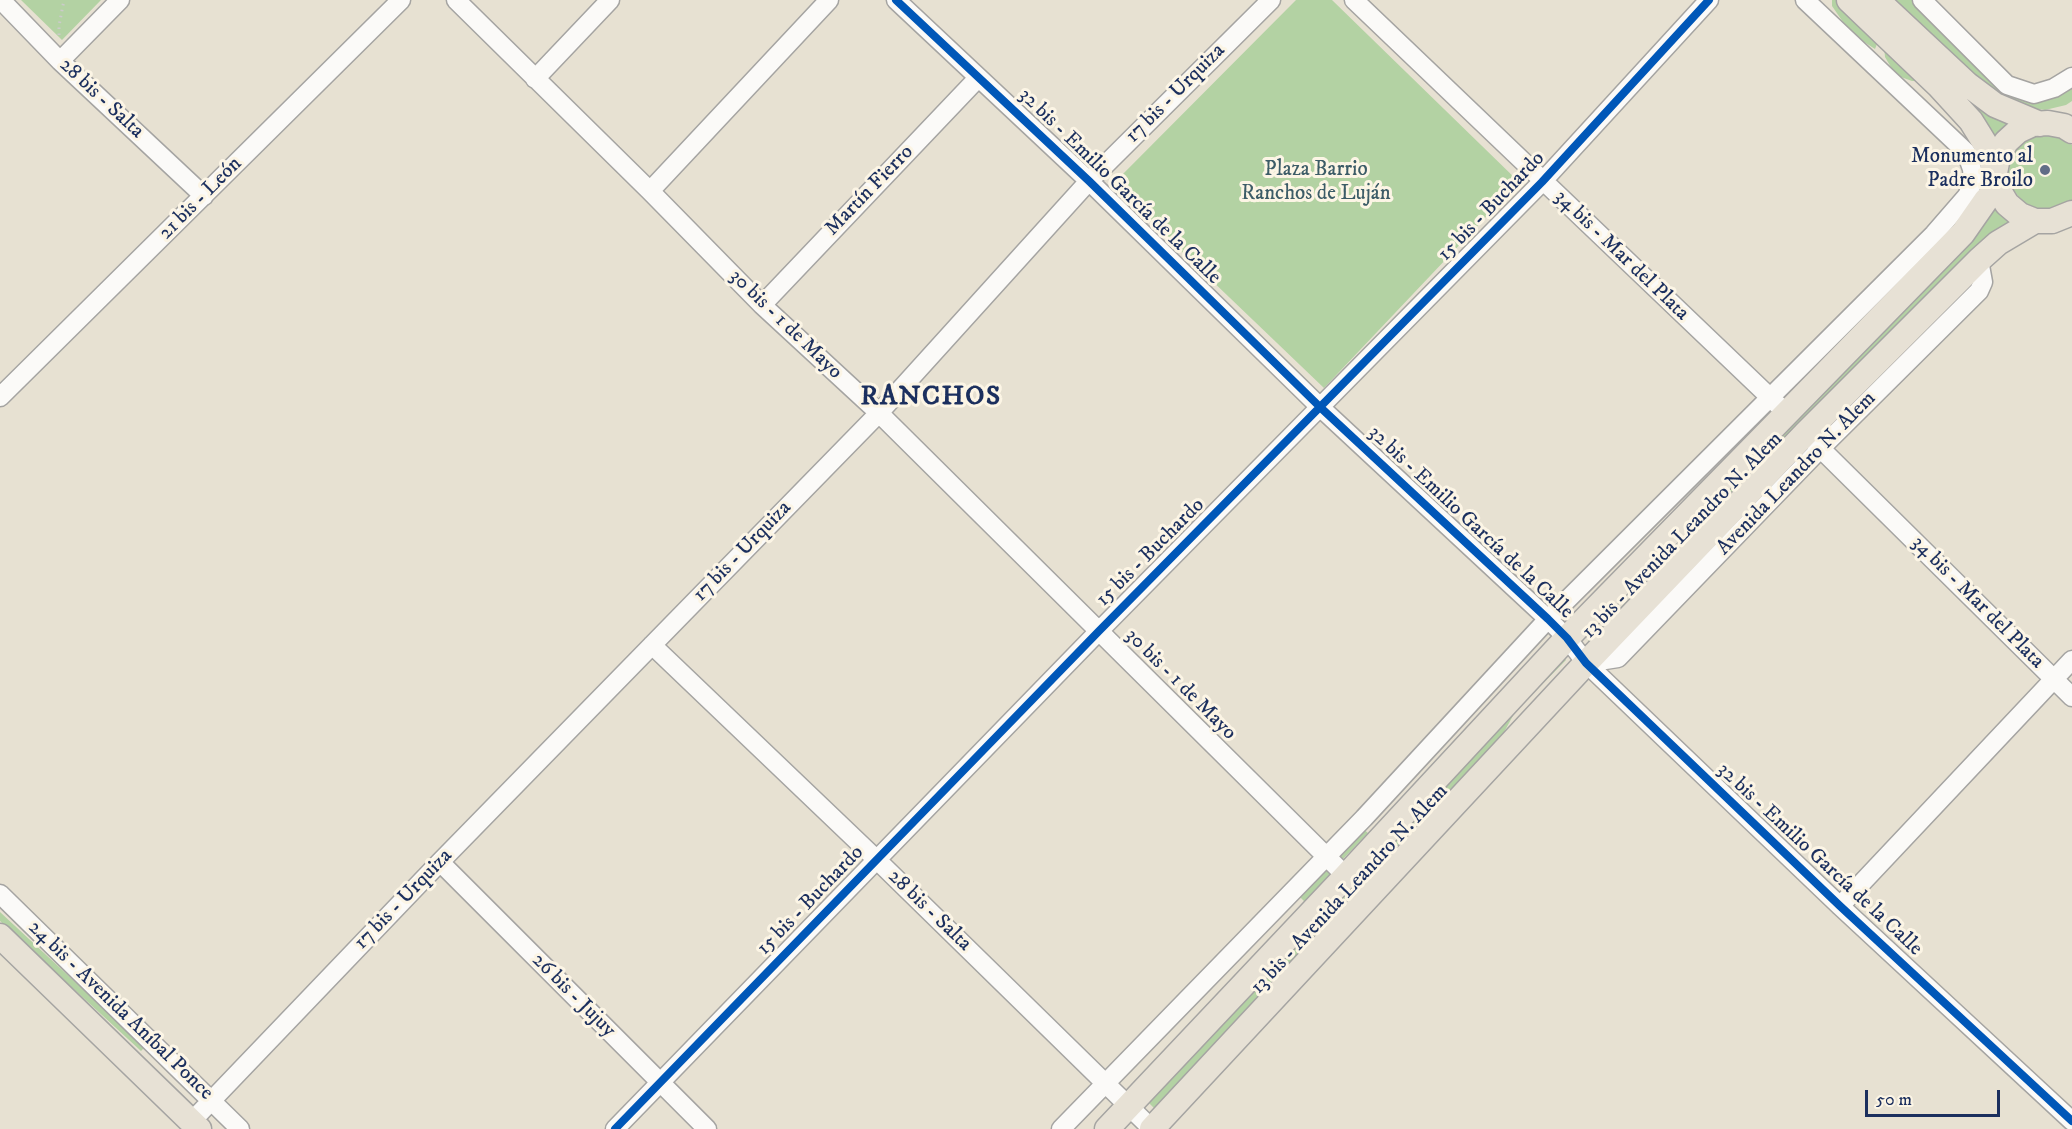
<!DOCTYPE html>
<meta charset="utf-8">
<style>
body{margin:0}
#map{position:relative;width:2072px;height:1129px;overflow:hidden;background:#e7e1d2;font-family:"IM FELL DW Pica",serif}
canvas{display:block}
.scale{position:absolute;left:1865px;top:1090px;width:135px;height:27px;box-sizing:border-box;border:3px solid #1b2f5e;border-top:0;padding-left:8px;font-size:18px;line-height:21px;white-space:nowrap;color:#1b2f5e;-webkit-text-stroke:4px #fcf5e5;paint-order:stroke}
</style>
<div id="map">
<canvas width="2072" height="1129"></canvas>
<div class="scale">50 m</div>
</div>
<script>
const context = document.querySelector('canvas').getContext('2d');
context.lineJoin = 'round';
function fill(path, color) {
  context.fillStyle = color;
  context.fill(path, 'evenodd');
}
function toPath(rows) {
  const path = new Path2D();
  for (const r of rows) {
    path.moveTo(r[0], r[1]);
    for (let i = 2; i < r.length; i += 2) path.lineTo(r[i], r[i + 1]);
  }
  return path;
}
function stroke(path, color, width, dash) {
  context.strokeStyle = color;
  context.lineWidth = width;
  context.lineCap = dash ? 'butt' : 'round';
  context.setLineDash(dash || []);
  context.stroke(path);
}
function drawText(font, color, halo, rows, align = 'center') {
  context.font = font + ' "IM FELL DW Pica",serif';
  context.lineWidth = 6;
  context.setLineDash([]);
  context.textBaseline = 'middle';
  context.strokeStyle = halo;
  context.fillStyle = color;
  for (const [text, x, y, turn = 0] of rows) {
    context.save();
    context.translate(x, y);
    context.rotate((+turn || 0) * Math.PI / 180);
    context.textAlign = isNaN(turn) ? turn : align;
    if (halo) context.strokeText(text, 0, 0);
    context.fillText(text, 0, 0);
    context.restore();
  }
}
fill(toPath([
 [21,0,101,0,62,40],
 [1296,0,1332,0,1519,182,1324,388,1112,185],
 [1832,0,1839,0,1879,39,1875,49,1861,40,1843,22,1832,6],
 [1890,0,1915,0,1999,87,2072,86,2072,101,2066,105,2045,110,2025,107,2001,98],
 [1884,46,1921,81,1912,81,1901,77,1892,69,1885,57],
 [1960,91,2009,123,1992,137],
 [2046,135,2059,137,2072,145,2072,200,2063,206,2051,210,2038,209,2027,205,2018,196,2011,186,2009,174,2010,162,2015,151,2024,143,2034,137],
 [1992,202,2014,222,1982,241,1591,645,1588,641,1635,593,1654,564],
 [1563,657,1566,660,1515,712,1503,734,1156,1110,1147,1101],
 [1361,827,1368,833,1341,861,1335,855],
 [1327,865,1333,871,1305,902,1299,896],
 [0,912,145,1047,141,1051,0,921]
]), '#b3d2a3');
const minor = toPath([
 [1,0,60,61,204,196],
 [456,0,650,191,762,305,879,413,1346,876],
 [896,0,1089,181,1321,408,1548,619,1567,638,1586,663,1840,906,2072,1121],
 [1354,0,1778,405],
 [1922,0,2007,85,2034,94,2054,88,2072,77],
 [60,61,120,0],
 [535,79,610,0],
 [650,191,829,0],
 [762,305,978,78],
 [0,397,401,0],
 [1813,441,2072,697],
 [652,645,876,859,1152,1129],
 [1586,663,1618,658,1821,448,1979,291,1983,282,1979,260],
 [440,862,707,1129],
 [0,894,240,1129],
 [1840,906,2072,660],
 [191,1122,440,862,879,413,1089,181,1271,0],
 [615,1129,1099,631,1542,182,1709,0],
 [1061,1129,1364,818,1548,619,1934,234,1967,196,1973,182,1972,169,1966,152,1805,0]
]);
const major = toPath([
 [1849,0,1938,85,1971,121,1989,150,1996,180],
 [1877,0,1967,84,1995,105,2040,124],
 [2072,131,2064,126,2048,123,2033,124,2018,131,2006,142,1998,157,1995,173,1998,189,2007,204,2020,215,2035,221,2052,221,2072,213],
 [0,936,199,1129],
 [1107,1129,1346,876,1567,638,1963,233,1986,200,1998,189],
 [1152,1129,1586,663,1805,434,1979,260,1998,243,2035,221]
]);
stroke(minor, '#a5a4a2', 21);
stroke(major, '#a5a4a2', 27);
stroke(toPath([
 [59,35,59,26,64,0]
]), '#cbcbca', 3, [1.5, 4.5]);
stroke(minor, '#fbfaf8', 18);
stroke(major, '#e7e1d5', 24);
stroke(toPath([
 [896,0,1089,181,1321,408,1548,619,1567,638,1586,663,1840,906,2072,1121],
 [615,1129,1099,631,1542,182,1709,0]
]), '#0057b8', 8);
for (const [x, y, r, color] of [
 [2045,170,6,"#626d87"]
]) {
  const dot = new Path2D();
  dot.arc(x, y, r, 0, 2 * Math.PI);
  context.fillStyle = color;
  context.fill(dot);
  stroke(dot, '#fcf5e5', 2);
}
drawText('21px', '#1b2f5e', '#fcf5e5', [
 ["17 bis - Urquiza",1176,94,-45],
 ["28 bis - Salta",101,99,43],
 ["32 bis - Emilio García de la Calle",1119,187,44],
 ["Martín Fierro",870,191,-46],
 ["21 bis - León",201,199,-45],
 ["15 bis - Buchardo",1492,207,-46],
 ["34 bis - Mar del Plata",1621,256,44],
 ["30 bis - 1 de Mayo",785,325,44],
 ["Avenida Leandro N. Alem",1797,474,-46],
 ["32 bis - Emilio García de la Calle",1470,523,43],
 ["13 bis - Avenida Leandro N. Alem",1683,536,-46],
 ["17 bis - Urquiza",743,552,-46],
 ["15 bis - Buchardo",1151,553,-45],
 ["34 bis - Mar del Plata",1977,603,45],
 ["30 bis - 1 de Mayo",1180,685,45],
 ["32 bis - Emilio García de la Calle",1819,860,43],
 ["13 bis - Avenida Leandro N. Alem",1350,890,-47],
 ["17 bis - Urquiza",404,900,-46],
 ["15 bis - Buchardo",811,901,-46],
 ["28 bis - Salta",929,911,44],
 ["26 bis - Jujuy",573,996,45],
 ["24 bis - Avenida Aníbal Ponce",120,1011,44]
]);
drawText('21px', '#1b2f5e', '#fcf5e5', [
 ["Monumento al",2033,158],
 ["Padre Broilo",2033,182]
], 'right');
drawText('21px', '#3c5c67', '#fcf5e5', [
 ["Plaza Barrio",1316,171],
 ["Ranchos de Luján",1316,195]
]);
context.letterSpacing = '1.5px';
drawText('bold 27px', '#1b2f5e', '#fcf5e5', [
 ["RANCHOS",931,398]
]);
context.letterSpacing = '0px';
</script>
